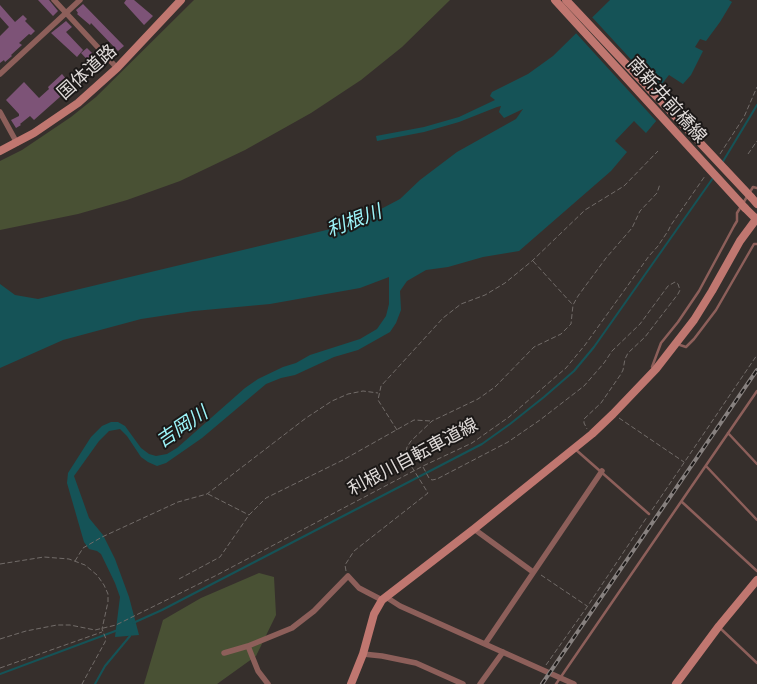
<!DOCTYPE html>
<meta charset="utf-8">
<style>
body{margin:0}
canvas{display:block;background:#362f2c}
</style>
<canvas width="757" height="684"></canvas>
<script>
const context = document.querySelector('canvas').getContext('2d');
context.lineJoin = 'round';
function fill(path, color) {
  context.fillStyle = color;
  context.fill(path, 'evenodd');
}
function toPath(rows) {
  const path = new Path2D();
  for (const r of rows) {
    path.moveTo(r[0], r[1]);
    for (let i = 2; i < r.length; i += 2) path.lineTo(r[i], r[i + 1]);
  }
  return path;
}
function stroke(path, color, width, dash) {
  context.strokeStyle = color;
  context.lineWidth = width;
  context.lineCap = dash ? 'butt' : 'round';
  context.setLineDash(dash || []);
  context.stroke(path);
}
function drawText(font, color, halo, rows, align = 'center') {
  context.font = font + ' "Golos Text","Noto Sans JP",sans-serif';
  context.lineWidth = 4;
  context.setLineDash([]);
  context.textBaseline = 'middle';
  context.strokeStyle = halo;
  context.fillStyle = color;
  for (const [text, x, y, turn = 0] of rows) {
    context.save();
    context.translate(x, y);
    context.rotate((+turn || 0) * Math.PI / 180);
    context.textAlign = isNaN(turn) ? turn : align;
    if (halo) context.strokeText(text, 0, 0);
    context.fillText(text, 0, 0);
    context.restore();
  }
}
fill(toPath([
 [194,0,450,0,402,47,361,80,311,113,245,150,180,181,127,200,78,214,0,230,0,161,22,150,71,117,96,97],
 [259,573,274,577,276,615,256,656,217,684,144,684,163,620,201,598]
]), '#495134');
fill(toPath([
 [610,0,729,0,732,2,720,22,706,41,700,39,695,47,703,51,691,75,683,84,669,75,653,95,668,107,646,133,634,121,615,141,627,152,611,171,519,251,483,257,448,267,426,270,407,281,400,291,401,310,396,323,390,332,358,350,334,357,295,375,281,378,266,384,202,438,166,463,157,466,148,462,141,457,127,436,120,429,109,431,99,441,74,476,89,518,103,535,115,559,129,597,139,635,115,637,120,597,115,583,101,554,97,551,89,549,84,542,67,483,68,473,91,437,102,426,111,422,118,422,125,426,141,448,149,454,156,456,167,454,177,448,245,388,258,379,283,367,296,363,310,355,360,339,377,329,386,316,389,304,389,277,360,288,270,304,194,311,141,319,63,340,0,368,0,284,15,295,38,299,339,227,381,209,400,199,420,180,457,152,516,119,523,109,504,118,499,112,501,106,497,107,459,122,424,132,377,141,376,136,424,127,459,117,495,100,490,96,492,92,528,74,553,56]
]), '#155357');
fill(toPath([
 [591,16,660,91,657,95,670,109,658,123,575,32]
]), '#362f2c');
stroke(toPath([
 [722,163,757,105],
 [133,623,162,610,482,444,510,424,544,397,574,371,594,347,713,178],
 [0,674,118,630],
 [95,684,105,666,130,636]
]), '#155357', 2);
fill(toPath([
 [38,0,49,0,58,11,53,16],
 [126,0,134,0,153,16,144,25,124,3],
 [83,4,124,46,118,51,91,23,90,25,77,14,78,13,76,10],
 [0,5,15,22,23,15,27,19,25,21,35,31,31,35,29,34,19,43,22,45,11,55,12,56,5,62,4,60,0,63,0,36,9,27,0,17],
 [66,21,72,27,66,32,83,50,77,57,51,33],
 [87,48,103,64,97,70,81,53],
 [62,74,68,81,62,86,70,94,64,99,61,96,34,120,30,116,20,124,21,125,16,128,11,120,19,116,19,114,6,100,24,82,39,98,49,89,48,87]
]), '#7d5377');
stroke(toPath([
 [720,154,744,117,757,87],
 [748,154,757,141],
 [533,261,572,304],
 [619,418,684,462],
 [397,430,378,400,381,386,443,318,461,304,485,295,505,283,532,261,585,210,624,186,658,151],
 [423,467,429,478,432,480,437,479,508,442,540,420,584,386,604,363,612,351,640,324,668,286,675,282,678,284,680,290,678,294,645,337,628,353,625,359,623,370,621,374,601,403,584,419,584,423,587,429],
 [208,494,249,515],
 [652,510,757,355],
 [75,561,83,548,102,537,178,502,207,494,306,418,332,401,348,394,363,391,378,393],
 [0,564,44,557,69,559,85,565,97,575,104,585,108,594,108,602,102,629,106,639,105,642,82,684],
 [346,571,345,565,354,551,428,493,405,456,407,447,411,441,432,421,478,399,495,387,534,347,561,334,571,324,573,305,578,296,606,258,632,228,640,211,657,193,660,184],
 [541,575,587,606],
 [179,579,220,557,249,515,266,498,343,460,414,420,431,421],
 [0,639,26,631,57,625,70,625,95,630,116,625,217,575,423,466,472,443,509,417,566,368,585,345,649,256,658,246,668,231,671,225,705,176],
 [546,665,587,607,647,517],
 [0,668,102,632]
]), '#726c69', 1, [5, 2.5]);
stroke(toPath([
 [677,344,686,347,694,339,716,310,754,244,757,244],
 [654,368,652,367,661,343,678,322,699,291,734,226,737,221,737,213,753,187,757,188],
 [728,433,757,464],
 [575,449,649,514],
 [706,466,757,520],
 [682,502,757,571],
 [720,628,757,663],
 [556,684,757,391]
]), '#8d5f5a', 2.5);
stroke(toPath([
 [54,0,117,68],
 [0,74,80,0],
 [0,112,17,143],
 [474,529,533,572],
 [386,597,400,606,574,684],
 [485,644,602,471],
 [248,646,258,671,268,684],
 [224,653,248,646,292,628,314,611,348,576,359,588,382,600],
 [363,654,382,656,416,663,463,684],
 [480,684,503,652]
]), '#8d5f5a', 5.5);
stroke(toPath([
 [0,151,34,133,78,103,117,68,181,0],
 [751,197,757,204],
 [745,208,757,220],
 [351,684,363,654,374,614,382,600,474,529,592,434,613,414,656,369,694,320,712,291,740,241,757,218],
 [676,684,719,626,757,580]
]), '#c07770', 8);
const rail = toPath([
 [542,684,757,370]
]);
stroke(rail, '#87817f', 4);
stroke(rail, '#1b1817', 2, [5.5]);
stroke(toPath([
 [555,0,745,208],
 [566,0,751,197]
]), '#c07770', 8);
drawText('18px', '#e0dbd9', '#1b1817', [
 ["国体道路",87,72,-42],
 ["南新井前橋線",667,100,48],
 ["利根川自転車道線",413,457,-28]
]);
drawText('italic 19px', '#9df5fa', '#1b1817', [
 ["利根川",354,221,-21],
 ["吉岡川",182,427,-34]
]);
</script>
